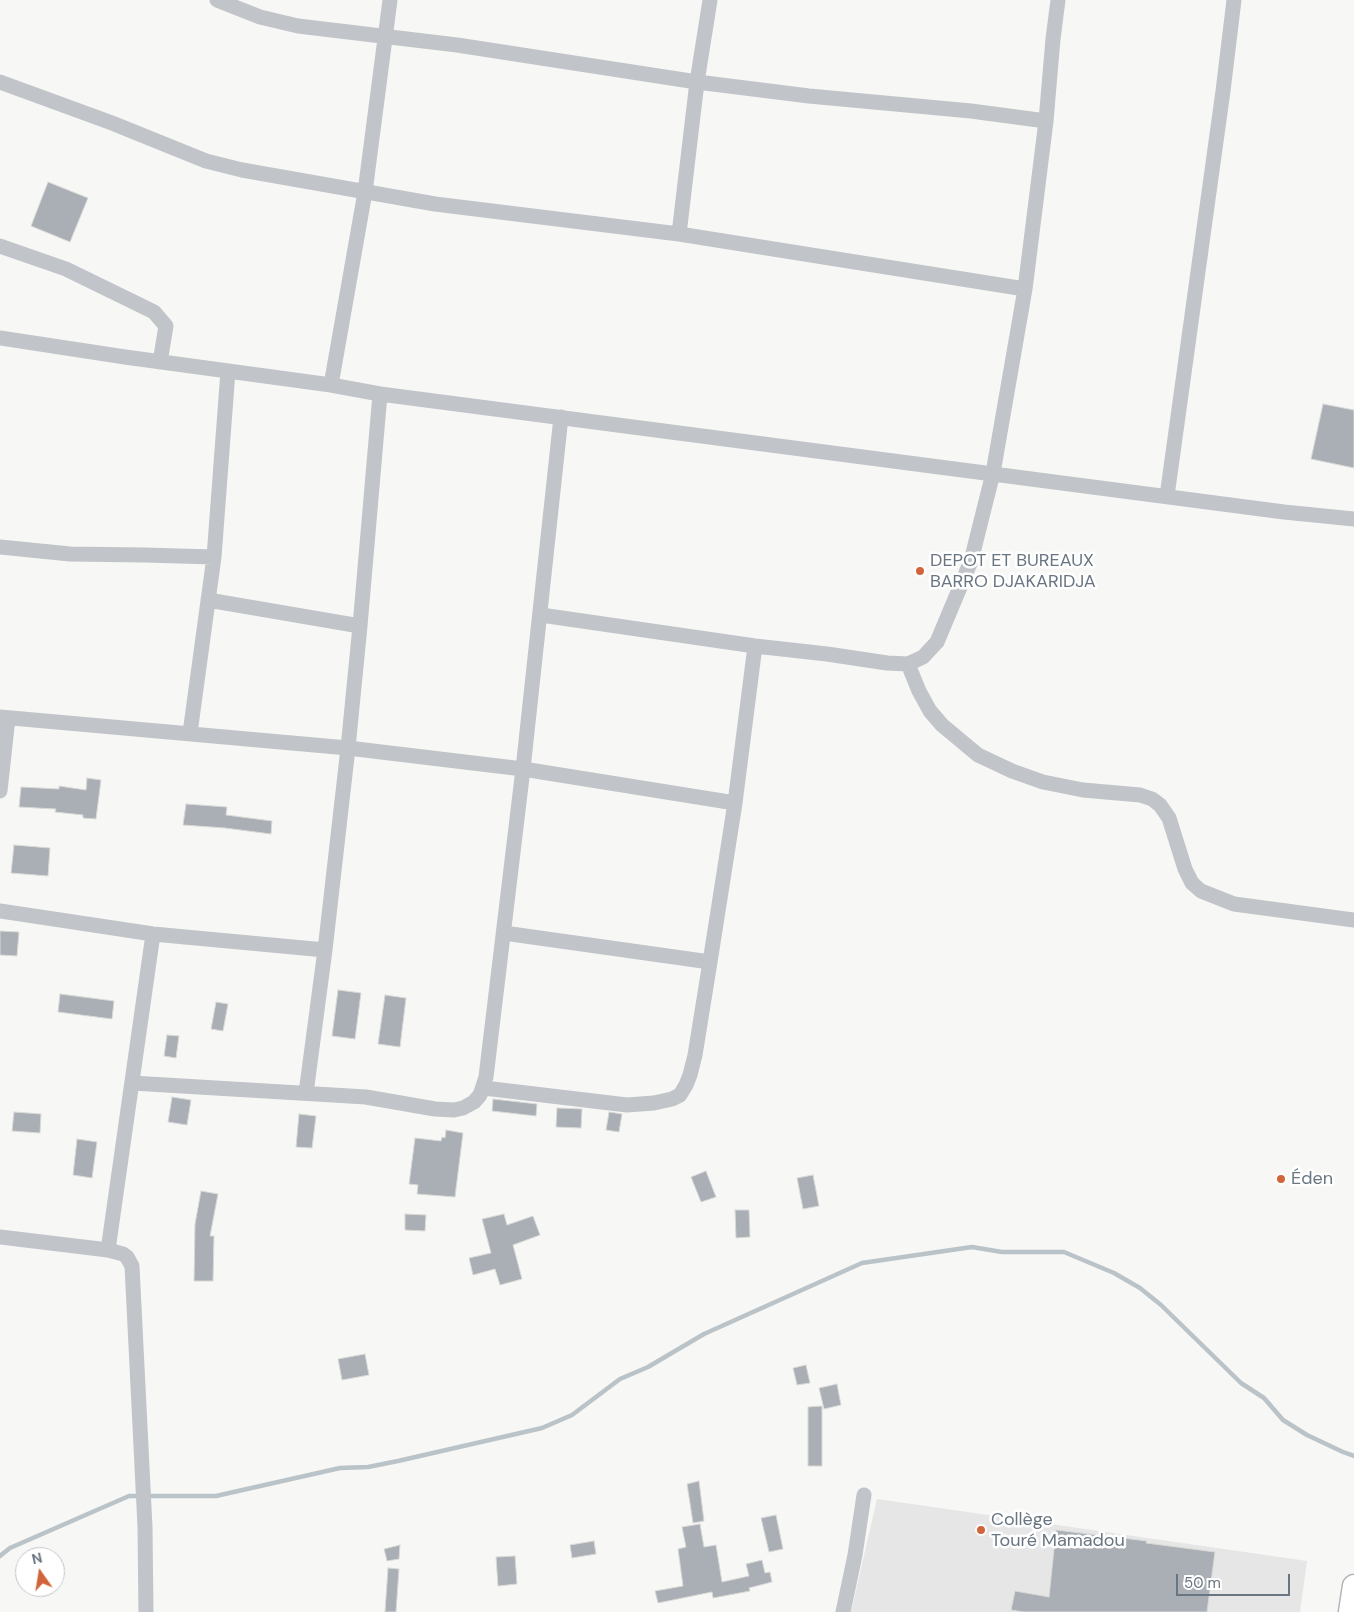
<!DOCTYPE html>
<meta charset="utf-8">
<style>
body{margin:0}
#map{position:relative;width:1354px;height:1612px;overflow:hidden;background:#f7f7f5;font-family:"DM Sans",sans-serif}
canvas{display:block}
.north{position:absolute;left:15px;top:1547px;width:50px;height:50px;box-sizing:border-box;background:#fff;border:1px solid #c3c8cd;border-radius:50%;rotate:347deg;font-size:14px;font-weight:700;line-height:20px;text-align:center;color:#697682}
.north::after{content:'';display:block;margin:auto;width:18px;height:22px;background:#d1643a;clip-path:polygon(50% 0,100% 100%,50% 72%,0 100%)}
.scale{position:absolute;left:1176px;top:1574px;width:114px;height:22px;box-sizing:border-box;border:2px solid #697682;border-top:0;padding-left:6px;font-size:15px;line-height:18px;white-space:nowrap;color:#697682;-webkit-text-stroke:4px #fff;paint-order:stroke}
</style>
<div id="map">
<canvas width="1354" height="1612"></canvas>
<div class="north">N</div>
<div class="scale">50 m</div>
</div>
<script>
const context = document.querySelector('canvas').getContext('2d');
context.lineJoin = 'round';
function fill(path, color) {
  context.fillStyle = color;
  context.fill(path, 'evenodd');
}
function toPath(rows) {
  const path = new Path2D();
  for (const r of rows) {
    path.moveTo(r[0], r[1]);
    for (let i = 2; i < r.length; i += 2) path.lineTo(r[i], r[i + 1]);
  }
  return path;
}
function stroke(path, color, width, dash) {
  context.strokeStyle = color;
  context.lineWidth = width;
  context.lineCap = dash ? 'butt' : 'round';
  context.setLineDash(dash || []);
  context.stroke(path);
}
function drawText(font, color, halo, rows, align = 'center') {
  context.font = font + ' "DM Sans",sans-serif';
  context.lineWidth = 5;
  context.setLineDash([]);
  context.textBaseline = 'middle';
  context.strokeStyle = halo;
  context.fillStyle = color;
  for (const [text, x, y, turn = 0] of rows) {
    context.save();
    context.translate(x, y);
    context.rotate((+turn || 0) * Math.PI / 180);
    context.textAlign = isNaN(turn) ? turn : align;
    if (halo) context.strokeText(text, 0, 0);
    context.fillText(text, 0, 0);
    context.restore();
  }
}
fill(toPath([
 [877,1499,1307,1561,1300,1612,851,1612]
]), '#e5e6e5');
stroke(toPath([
 [0,1556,10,1548,129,1496,216,1496,340,1468,368,1467,398,1461,542,1428,572,1415,620,1379,648,1367,704,1334,862,1263,972,1247,1002,1252,1064,1252,1114,1273,1140,1288,1161,1305,1241,1383,1264,1398,1283,1420,1307,1435,1343,1452,1354,1456]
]), '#bac3c8', 4.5);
const building = toPath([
 [48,182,88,198,70,242,31,226,48,182],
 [1323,404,1354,410,1354,468,1311,459,1323,404],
 [87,778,101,780,96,819,83,818,83,815,55,812,56,809,19,807,21,787,59,789,59,786,86,790,87,778],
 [186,804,227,807,226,815,272,821,271,834,225,828,183,825,186,804],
 [14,845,50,848,48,876,11,873,14,845],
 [0,931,19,932,17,956,0,955,0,931],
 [338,990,361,993,355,1039,332,1036,338,990],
 [60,994,114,1001,112,1019,58,1012,60,994],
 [385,995,406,998,400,1047,378,1044,385,995],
 [216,1002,228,1004,223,1031,211,1029,216,1002],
 [167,1035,179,1036,176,1058,164,1056,167,1035],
 [172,1097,191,1100,187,1125,168,1122,172,1097],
 [493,1099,537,1104,536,1116,492,1111,493,1099],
 [557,1108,582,1109,581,1128,556,1127,557,1108],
 [14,1112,41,1114,40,1133,12,1131,14,1112],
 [609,1112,622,1114,619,1132,606,1130,609,1112],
 [299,1114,316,1116,312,1148,296,1147,299,1114],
 [446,1130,463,1133,455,1197,417,1194,418,1185,409,1184,415,1138,441,1141,442,1137,445,1138,446,1130],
 [77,1139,97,1142,92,1178,73,1175,77,1139],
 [706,1171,716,1197,701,1202,691,1177,706,1171],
 [813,1175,819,1206,803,1209,797,1178,813,1175],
 [201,1191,218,1194,210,1236,214,1236,213,1281,194,1281,195,1224,201,1191],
 [735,1210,749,1210,750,1237,736,1238,735,1210],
 [405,1214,426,1215,425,1231,405,1230,405,1214],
 [504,1214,507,1225,533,1216,540,1235,513,1245,522,1279,500,1285,495,1269,473,1275,469,1258,491,1253,482,1219,504,1214],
 [365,1354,369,1375,342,1380,338,1359,365,1354],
 [806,1365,810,1383,797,1385,793,1368,806,1365],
 [837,1384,841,1405,824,1409,819,1388,837,1384],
 [822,1406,822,1466,808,1466,808,1407,822,1406],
 [699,1481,704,1521,693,1523,687,1484,699,1481],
 [776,1515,783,1549,769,1552,761,1518,776,1515],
 [700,1524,704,1547,716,1545,722,1582,749,1576,746,1564,762,1560,765,1573,770,1572,772,1582,749,1588,750,1591,713,1598,712,1592,658,1603,655,1591,683,1586,678,1549,686,1547,682,1527,700,1524],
 [1056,1530,1147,1541,1146,1543,1215,1552,1207,1612,1024,1612,1011,1610,1015,1591,1049,1597,1056,1530],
 [594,1541,596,1554,572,1558,570,1545,594,1541],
 [400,1545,399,1559,387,1561,384,1549,400,1545],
 [515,1556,517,1584,498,1586,496,1557,515,1556],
 [388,1568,399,1569,396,1612,385,1612,388,1568]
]);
fill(building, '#a9afb4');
stroke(building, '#d9d9d7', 1);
const highway = toPath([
 [1350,1612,1354,1586]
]);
stroke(highway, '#b4b7ba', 25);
stroke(toPath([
 [217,0,260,17,298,26,457,45,697,82,809,96,971,111,1046,121],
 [0,82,112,123,206,161,242,170,435,204,679,234,1025,289],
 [679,234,697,82,710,0],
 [0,246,66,269,154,312,166,326,160,362],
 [0,338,125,357,331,385,380,394,1284,512,1354,519],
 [331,385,365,192,390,0],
 [1167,496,1223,91,1234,0],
 [0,547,70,554,145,555,214,557],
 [208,600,360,626],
 [541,615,755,646,827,654,887,663,908,664,923,657,937,642,971,561,993,473,1025,289,1046,121,1053,39,1058,0],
 [908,664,919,691,930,711,942,725,978,755,1012,771,1043,782,1083,790,1140,795,1152,799,1160,805,1169,818,1185,869,1192,883,1201,891,1234,904,1354,920],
 [0,717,348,748,523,769,735,803],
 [190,733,214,557,228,371],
 [0,791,8,718],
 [0,911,153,934,325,950],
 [504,933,710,962],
 [132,1083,366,1097,435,1109,454,1110,463,1108,474,1102,480,1095,486,1077,523,769,561,417],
 [484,1088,627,1105,654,1103,672,1099,680,1095,686,1085,690,1075,695,1055,710,962,735,803,755,646],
 [306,1093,325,950,348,748,360,626,380,394],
 [0,1237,108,1250,123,1254,127,1257,132,1266,145,1527,146,1612],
 [108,1250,153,934],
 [843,1612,855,1555,864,1495]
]), '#c1c4c8', 15);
stroke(highway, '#fff', 22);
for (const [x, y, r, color] of [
 [920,571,5,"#d1643a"],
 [1281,1179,5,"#d1643a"],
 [981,1530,5,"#d1643a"]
]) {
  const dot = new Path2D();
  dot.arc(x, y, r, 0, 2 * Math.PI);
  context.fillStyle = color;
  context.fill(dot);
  stroke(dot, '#fff', 2);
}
drawText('18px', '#697682', '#fff', [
 ["DEPOT ET BUREAUX",930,561],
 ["BARRO DJAKARIDJA",930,582],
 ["Éden",1291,1179],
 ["Collège",991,1520],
 ["Touré Mamadou",991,1541]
], 'left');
</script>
